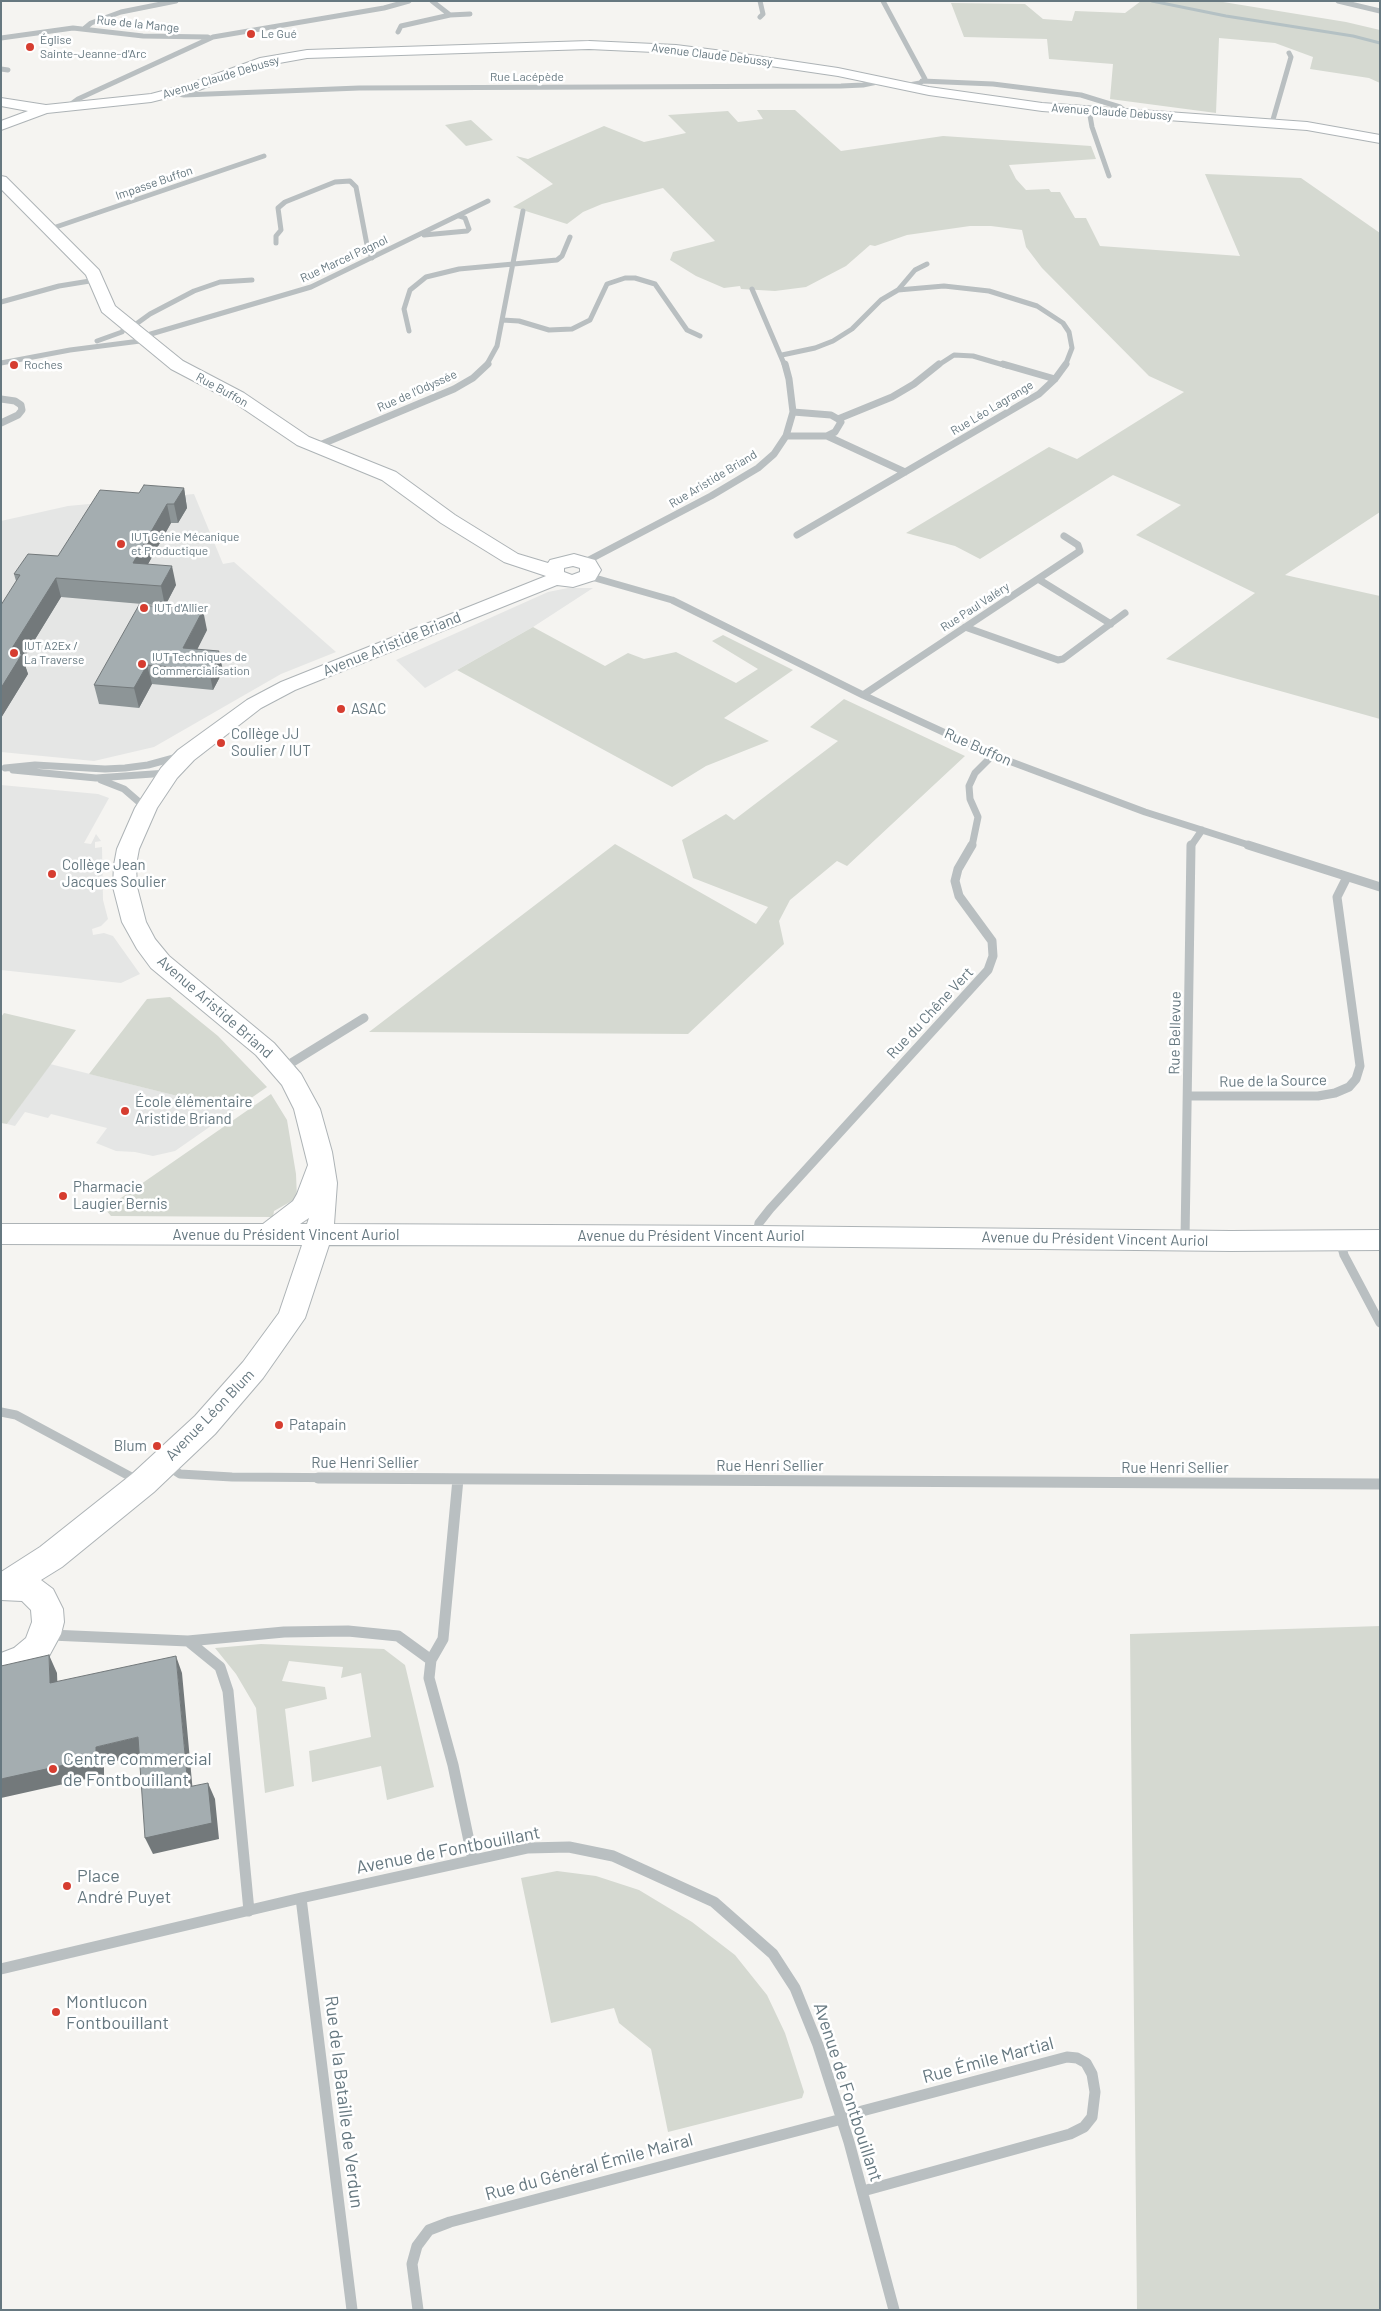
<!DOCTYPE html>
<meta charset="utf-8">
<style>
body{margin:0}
#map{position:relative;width:1381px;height:2311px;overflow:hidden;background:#f5f4f1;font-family:Barlow,sans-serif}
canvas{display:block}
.frame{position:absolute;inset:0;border:2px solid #667880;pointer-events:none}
</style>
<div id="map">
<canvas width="1381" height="2311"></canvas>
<div class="frame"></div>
</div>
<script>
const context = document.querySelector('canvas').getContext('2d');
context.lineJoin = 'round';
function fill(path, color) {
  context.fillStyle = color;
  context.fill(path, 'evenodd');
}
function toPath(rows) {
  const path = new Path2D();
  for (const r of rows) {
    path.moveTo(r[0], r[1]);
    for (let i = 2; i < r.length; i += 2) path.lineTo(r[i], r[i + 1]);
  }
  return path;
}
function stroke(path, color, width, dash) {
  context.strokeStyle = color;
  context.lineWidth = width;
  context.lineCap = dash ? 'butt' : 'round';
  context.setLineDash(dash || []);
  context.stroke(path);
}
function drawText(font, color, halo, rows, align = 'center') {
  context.font = font + ' Barlow,sans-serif';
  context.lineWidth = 5;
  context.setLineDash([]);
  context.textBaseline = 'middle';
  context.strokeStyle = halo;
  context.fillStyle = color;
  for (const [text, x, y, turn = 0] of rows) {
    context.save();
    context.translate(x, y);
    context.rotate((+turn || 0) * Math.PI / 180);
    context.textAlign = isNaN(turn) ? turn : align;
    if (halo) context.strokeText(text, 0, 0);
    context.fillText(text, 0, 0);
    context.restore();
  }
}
fill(toPath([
 [194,494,223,564,234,562,336,652,281,674,154,747,94,761,1,752,1,521,68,506],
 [568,588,593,588,533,627,425,688,396,660,548,592],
 [1,785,98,794,109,798,84,843,91,844,96,834,101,841,95,842,95,848,102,847,103,900,108,919,101,926,92,929,93,935,104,933,113,936,140,974,121,983,1,970],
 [50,1064,234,1110,175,1151,153,1156,135,1152,116,1151,96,1143,107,1128,51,1114,48,1118,25,1112,15,1126,7,1124]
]), '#e5e6e5');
fill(toPath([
 [1141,1,1217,1,1346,22,1380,30,1380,83,1369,78,1310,69,1313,57,1275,43,1219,38,1216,113,1110,99,1113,64,1049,59,1047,39,964,37,951,3,1025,4,1043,19,1072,21,1075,11,1125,13],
 [757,110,795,110,841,151,943,136,1091,146,1096,159,1009,165,1016,179,1026,190,1049,189,1051,192,1060,192,1075,218,1086,218,1100,246,1240,256,1205,174,1301,178,1380,233,1380,512,1285,575,1380,596,1380,719,1166,659,1255,593,1136,535,1181,505,1113,475,980,559,955,546,906,533,1049,447,1077,459,1184,392,1149,376,1042,268,1026,247,1022,230,991,226,970,226,907,235,875,246,870,245,846,266,806,287,775,291,741,289,740,286,724,288,696,276,670,260,673,252,715,241,663,188,602,204,583,212,567,224,513,207,553,184,516,156,528,159,604,126,644,142,686,133,668,115,728,111,738,122,763,119],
 [471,120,493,140,466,146,445,125],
 [533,627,605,666,628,653,644,659,676,652,736,683,758,669,712,641,723,635,793,670,724,718,769,741,706,766,672,787,457,670],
 [844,699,965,756,847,866,837,861,790,900,779,921,784,944,688,1034,369,1032,615,844,756,924,768,907,693,878,682,840,726,814,734,820,838,741,810,727],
 [170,997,218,1036,267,1087,234,1110,89,1074,147,999],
 [4,1013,76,1030,7,1124,1,1123,1,1017],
 [271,1094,287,1120,296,1174,297,1198,274,1211,273,1217,111,1216,105,1209],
 [1380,1626,1380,2310,1137,2310,1130,1634],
 [261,1644,384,1649,405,1665,434,1787,387,1800,381,1766,312,1782,309,1751,371,1737,361,1673,341,1678,343,1667,289,1661,282,1681,325,1687,327,1699,285,1709,294,1786,265,1793,256,1708,236,1674,215,1648],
 [557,1871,596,1876,639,1890,692,1922,735,1955,767,1995,785,2033,804,2092,802,2098,668,2132,651,2049,619,2023,614,2008,551,2023,521,1878]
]), '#d5d9d1');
stroke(toPath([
 [1152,1,1226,16,1353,36,1380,43]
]), '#b4c1c4', 3);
const major = toPath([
 [589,41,676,45,723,51,838,68,929,87,1042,103,1307,122,1380,135,1380,143,1307,130,1042,111,929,95,838,76,723,59,676,53,589,49,307,58,268,65,199,90,151,102,47,113,1,130,1,121,28,111,1,106,1,98,46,105,151,94,189,84,260,58,307,50,589,41],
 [1,176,6,177,99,270,115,306,183,361,244,393,309,437,396,472,455,515,518,554,548,563,550,560,574,554,595,560,601,570,595,580,573,587,557,585,295,690,261,708,194,760,177,778,157,808,139,849,136,865,137,887,146,922,155,939,169,956,274,1043,301,1074,320,1109,332,1152,337,1183,334,1224,757,1226,1231,1231,1380,1230,1380,1250,1231,1251,757,1246,329,1245,305,1318,263,1378,215,1434,154,1492,62,1567,41,1580,53,1589,63,1609,64,1622,61,1634,48,1658,36,1668,1,1682,1,1653,14,1648,26,1638,32,1622,31,1610,22,1601,1,1600,1,1572,40,1547,132,1474,195,1416,243,1362,279,1313,302,1245,1,1244,1,1224,263,1224,293,1201,297,1194,308,1165,294,1109,282,1085,256,1055,151,968,137,949,122,922,113,887,114,865,117,849,135,808,161,768,178,750,247,700,281,682,546,576,504,562,441,523,382,480,297,445,232,401,171,369,102,312,86,275,1,189,1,176],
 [573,566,580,568,580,572,572,575,564,572,564,568,573,566],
 [309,1218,307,1224,300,1224,309,1218]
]);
stroke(major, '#adb3b6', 2);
stroke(toPath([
 [432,1,450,15,470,14],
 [760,1,763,14,760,17],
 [883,1,925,79,920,83,904,86],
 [1338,1,1380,11],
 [85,28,91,23,121,12,176,1],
 [398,32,401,26,450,15],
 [1,38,73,28,143,36,208,37],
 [1,69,8,70],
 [922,81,993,84,1081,95,1120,107,1127,113],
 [173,93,184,95,359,88,841,86,863,85,882,81],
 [67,107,78,99,213,37,384,8,409,1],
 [1089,110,1092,127,1109,176],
 [1272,123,1291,57,1289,53],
 [50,229,264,156],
 [424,235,467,231,469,229,465,218,459,216],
 [276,243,276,236,281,230,278,208,285,202,335,182,350,181,356,187,367,245,372,258],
 [752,289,785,366],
 [898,290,915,270,927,264],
 [1,302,59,286,96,280],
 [502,320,519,321,549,330,572,329,590,320,607,284,625,278,635,278,655,284,687,330,700,336],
 [132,327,150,314,194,291,220,282,252,280],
 [409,331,404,309,410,290,426,277,459,269,557,260,562,256,570,237],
 [144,336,311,287,488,201],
 [97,341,122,332,127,323],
 [782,355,815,348,833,341,852,329,881,300,898,290,944,286,989,291,1037,306,1063,323,1069,332,1072,348,1065,366],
 [1,363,70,350,148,340],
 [486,366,497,346,523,211],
 [937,366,954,355,973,356,1007,366]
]), '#b9bfc1', 5);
stroke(toPath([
 [1003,364,1055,379],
 [1,399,15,401,21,405,22,410,18,415,1,423],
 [793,412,831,415,838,419],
 [786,436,827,436,835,432,841,422,838,419,892,397,914,384,939,364],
 [827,436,905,472],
 [315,447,454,389,473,378,488,364],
 [797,535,1039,394,1055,379,1066,364],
 [585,562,711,496,758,468,774,454,786,436,793,412,789,379,785,364],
 [588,576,672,600,863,695,993,755,1145,812,1252,846],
 [1038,579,1111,624],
 [965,627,1058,660,1063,659,1125,613],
 [863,695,1080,551,1078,545,1064,536],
 [5,768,35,765,105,769,125,768,148,765,181,756],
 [13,770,96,778,167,773],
 [101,780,124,789,146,808],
 [972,846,978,817,970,799,969,786,975,773,993,755],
 [1191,846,1202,830]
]), '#b9bfc1', 7);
stroke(toPath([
 [1248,845,1380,887],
 [283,1068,364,1018],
 [1188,1096,1318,1096,1335,1093,1349,1087,1356,1079,1360,1066,1337,897,1347,877],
 [757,1236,759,1223,770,1209,988,970,993,956,992,941,959,896,955,881,958,869,972,845],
 [1185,1240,1191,845],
 [1340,1240,1344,1255,1380,1323],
 [1,1412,16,1415,135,1479],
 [166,1465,180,1474,232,1477,523,1479]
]), '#b9bfc1', 9);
stroke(toPath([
 [133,1478,139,1481],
 [318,1478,1380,1484],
 [458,1479,443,1639,431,1660,429,1678,453,1765,473,1860],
 [51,1635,188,1641,284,1632,348,1631,398,1636,431,1660],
 [188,1641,220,1667,228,1691,249,1911],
 [301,1898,352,2310],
 [1,1969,301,1898,528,1848,569,1847,613,1856,714,1902,773,1954,795,1988,818,2045,849,2142,894,2310],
 [418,2310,412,2264,417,2246,429,2230,450,2222,842,2119,862,2111,1067,2057,1077,2058,1086,2063,1092,2074,1095,2092,1092,2117,1084,2127,1070,2134,863,2191]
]), '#b9bfc1', 11);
fill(major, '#fff');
fill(toPath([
 [184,488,187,508,178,523,171,523,148,564,176,585,165,606,61,597,23,659,28,674,1,718,16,581,14,574,58,556,139,493],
 [207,630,197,649,223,671,213,690,152,684,139,708,99,704,94,685]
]), '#8d9597');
fill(toPath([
 [184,488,187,508,178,523,174,504],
 [167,504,171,523,138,582,133,563],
 [172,566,176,585,165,606,161,586],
 [56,578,61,597,23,659,28,674,1,718,1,688,9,653],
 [203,610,207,630,188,668,183,648],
 [219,651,223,671,213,690,209,670],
 [147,665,152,684,139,708,134,688],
 [49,1655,57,1673,58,1700,50,1683],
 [176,1656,182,1673,194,1804,188,1787],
 [138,1737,145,1754,104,1764,104,1775,1,1798,1,1779,96,1747],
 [208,1783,215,1799,219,1839,153,1854,145,1838]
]), '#73797b');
const building = toPath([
 [144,485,184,488,174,504,167,504,133,563,172,566,161,586,56,578,9,653,22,654,1,688,1,605,20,575,14,574,28,554,58,556,100,490,139,493,144,485],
 [139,605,203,610,183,648,219,651,209,670,147,665,134,688,94,685,139,605],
 [49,1655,50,1683,176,1656,188,1787,208,1783,212,1823,145,1838,138,1737,96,1747,96,1758,1,1779,1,1666,49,1655]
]);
fill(building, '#a4adb0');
stroke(building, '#73797b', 1);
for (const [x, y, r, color] of [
 [251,34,5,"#d63d30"],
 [30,47,5,"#d63d30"],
 [14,365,5,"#d63d30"],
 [121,544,5,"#d63d30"],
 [144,608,5,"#d63d30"],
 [14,653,5,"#d63d30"],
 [142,664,5,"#d63d30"],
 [341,709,5,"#d63d30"],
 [221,743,5,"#d63d30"],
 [52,874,5,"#d63d30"],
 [125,1111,5,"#d63d30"],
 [63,1196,5,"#d63d30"],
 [279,1425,5,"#d63d30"],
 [157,1446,5,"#d63d30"],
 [53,1769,5,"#d63d30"],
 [67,1886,5,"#d63d30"],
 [56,2012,5,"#d63d30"]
]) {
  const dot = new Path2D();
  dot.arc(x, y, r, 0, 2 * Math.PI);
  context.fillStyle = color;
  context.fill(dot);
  stroke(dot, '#fff', 2);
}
drawText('12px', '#667880', '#fff', [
 ["Rue de la Mange",138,24,6],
 ["Avenue Claude Debussy",712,55,7],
 ["Avenue Claude Debussy",221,77,-17],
 ["Rue Lacépède",527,77],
 ["Avenue Claude Debussy",1112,112,4],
 ["Impasse Buffon",154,183,-19],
 ["Rue Marcel Pagnol",344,259,-25],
 ["Rue Buffon",222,390,29],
 ["Rue de l'Odyssée",417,391,-24],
 ["Rue Léo Lagrange",992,408,-31],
 ["Rue Aristide Briand",713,479,-31],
 ["Rue Paul Valéry",975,607,-33]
]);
drawText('12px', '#667880', '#fff', [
 ["Le Gué",261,34],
 ["Église",40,40],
 ["Sainte-Jeanne-d'Arc",40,54],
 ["Roches",24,365],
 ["IUT Génie Mécanique",131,537],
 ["et Productique",131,551],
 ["IUT d'Allier",154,608],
 ["IUT A2Ex /",24,646],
 ["La Traverse",24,660],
 ["IUT Techniques de",152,657],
 ["Commercialisation",152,671]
], 'left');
drawText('15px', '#667880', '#fff', [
 ["Avenue Aristide Briand",392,644,-22],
 ["Rue Buffon",978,747,24],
 ["Avenue Aristide Briand",215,1007,41],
 ["Rue du Chêne Vert",930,1013,-47],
 ["Rue Bellevue",1175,1033,-89],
 ["Rue de la Source",1273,1081,-1],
 ["Avenue du Président Vincent Auriol",286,1235],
 ["Avenue du Président Vincent Auriol",691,1236],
 ["Avenue du Président Vincent Auriol",1095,1239,1],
 ["Avenue Léon Blum",210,1415,-46],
 ["Rue Henri Sellier",365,1463],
 ["Rue Henri Sellier",770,1466],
 ["Rue Henri Sellier",1175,1468]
]);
drawText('15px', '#667880', '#fff', [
 ["ASAC",351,709],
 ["Collège JJ",231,734],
 ["Soulier / IUT",231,751],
 ["Collège Jean",62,865],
 ["Jacques Soulier",62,882],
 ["École élémentaire",135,1102],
 ["Aristide Briand",135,1119],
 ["Pharmacie",73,1187],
 ["Laugier Bernis",73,1204],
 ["Patapain",289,1425],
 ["Blum",147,1446,"right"]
], 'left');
drawText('18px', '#667880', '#fff', [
 ["Centre commercial",63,1759],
 ["de Fontbouillant",63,1780],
 ["Place",77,1876],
 ["André Puyet",77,1897],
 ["Montlucon",66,2002],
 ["Fontbouillant",66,2023]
], 'left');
drawText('18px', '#667880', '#fff', [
 ["Avenue de Fontbouillant",448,1850,-11],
 ["Rue Émile Martial",988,2060,-15],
 ["Avenue de Fontbouillant",848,2092,72],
 ["Rue de la Bataille de Verdun",344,2102,83],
 ["Rue du Général Émile Mairal",589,2167,-15]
]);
</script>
